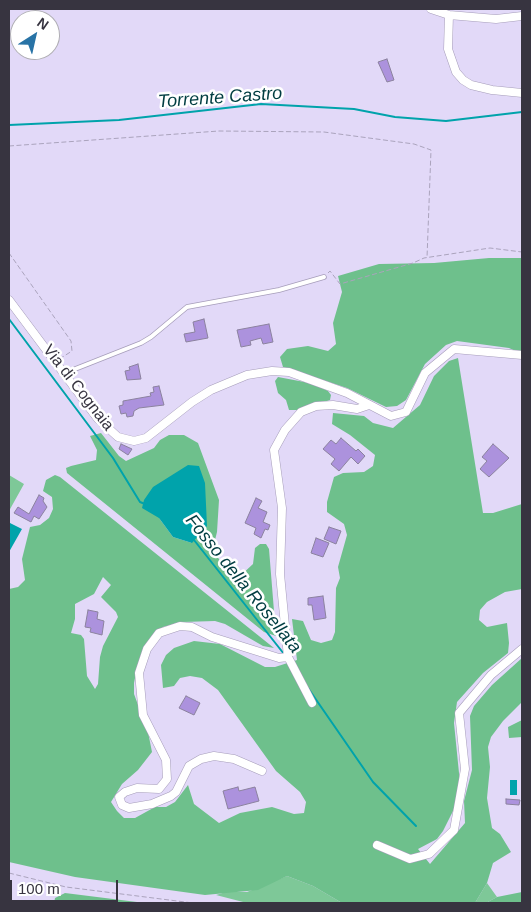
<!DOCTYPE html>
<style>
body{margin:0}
#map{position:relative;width:531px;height:912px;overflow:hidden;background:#e2d9f8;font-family:Helvetica,sans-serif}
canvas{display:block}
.frame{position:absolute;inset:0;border:10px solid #373440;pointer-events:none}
.north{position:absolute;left:10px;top:10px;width:50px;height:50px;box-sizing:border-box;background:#fff;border:1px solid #afaeb3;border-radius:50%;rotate:35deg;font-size:14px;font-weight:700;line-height:20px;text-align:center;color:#373440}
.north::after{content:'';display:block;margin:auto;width:18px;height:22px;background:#2873a6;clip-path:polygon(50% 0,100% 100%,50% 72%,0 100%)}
.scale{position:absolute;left:10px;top:880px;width:108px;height:22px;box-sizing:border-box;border:2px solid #373440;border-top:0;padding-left:6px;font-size:15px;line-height:18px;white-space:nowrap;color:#373440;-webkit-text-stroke:4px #fff;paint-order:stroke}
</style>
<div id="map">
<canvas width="531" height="912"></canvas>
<div class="frame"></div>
<div class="north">N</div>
<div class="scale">100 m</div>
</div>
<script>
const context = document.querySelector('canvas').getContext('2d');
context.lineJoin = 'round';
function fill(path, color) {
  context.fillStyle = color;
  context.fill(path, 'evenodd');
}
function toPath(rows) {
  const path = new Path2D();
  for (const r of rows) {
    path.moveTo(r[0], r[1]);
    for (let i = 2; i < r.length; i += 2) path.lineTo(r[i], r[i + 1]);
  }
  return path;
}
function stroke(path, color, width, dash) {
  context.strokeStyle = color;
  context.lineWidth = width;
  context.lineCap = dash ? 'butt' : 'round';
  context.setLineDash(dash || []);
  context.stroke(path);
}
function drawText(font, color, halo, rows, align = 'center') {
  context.font = font + ' Helvetica,sans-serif';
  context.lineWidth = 5;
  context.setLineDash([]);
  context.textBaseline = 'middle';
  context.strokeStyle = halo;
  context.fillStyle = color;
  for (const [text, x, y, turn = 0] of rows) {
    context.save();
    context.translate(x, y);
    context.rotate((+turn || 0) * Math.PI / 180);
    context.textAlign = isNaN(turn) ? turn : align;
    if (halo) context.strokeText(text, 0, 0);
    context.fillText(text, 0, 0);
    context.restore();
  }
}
fill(toPath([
 [9,475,24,484,9,511],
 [287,876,313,886,342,903,247,903,216,895,226,892,247,892],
 [487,883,497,897,486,903,475,903]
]), '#7ec898');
fill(toPath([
 [489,258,522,258,522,354,509,348,457,341,446,345,425,364,406,400,397,406,386,407,347,388,283,367,280,357,287,349,308,346,328,351,336,344,333,323,342,292,338,276,379,264,434,263],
 [458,358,483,513,493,513,522,504,522,589,505,592,487,602,480,610,479,620,487,627,507,623,509,643,508,653,483,673,457,702,454,723,460,783,457,803,443,831,437,839,418,849,430,864,465,823,464,801,472,770,470,716,474,706,492,685,522,658,522,702,503,721,491,737,488,747,490,767,487,798,492,828,500,834,511,852,493,863,487,883,475,903,342,903,313,886,287,876,258,890,205,895,75,877,9,862,9,589,18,587,25,580,22,559,30,527,40,525,49,518,53,509,52,497,43,491,46,480,55,475,60,477,274,648,263,646,225,624,215,621,183,622,163,627,154,634,136,673,134,683,134,694,148,732,152,752,138,770,122,784,111,802,117,811,124,818,135,818,155,807,166,807,175,802,188,785,194,804,219,823,240,813,272,807,294,814,304,813,306,802,300,792,276,771,218,690,202,678,190,676,180,678,174,686,163,688,161,665,166,655,174,648,194,641,220,644,265,667,275,667,297,660,292,619,303,621,311,640,321,643,332,640,335,632,336,588,340,578,338,567,347,535,344,524,327,512,327,502,334,477,343,473,364,472,373,466,375,455,350,435,332,424,333,413,364,416,373,423,393,428,420,405,434,376,449,361],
 [103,577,111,585,101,597,116,612,118,617,103,646,100,657,98,684,95,689,87,676,84,639,81,635,71,633,75,619,75,604,94,594],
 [278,377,315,384,328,391,331,395,330,400,300,410,289,410,286,400,278,393,275,381],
 [101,433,119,456,126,461,154,448,160,440,169,435,184,435,198,443,219,500,217,532,213,548,214,553,233,576,238,578,253,564,255,548,260,544,266,544,269,549,276,636,264,632,67,473,66,468,71,466,96,460,97,450,90,436],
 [159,518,192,543,173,537],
 [522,720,522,737,509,738,508,727],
 [522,892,522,903,486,903,497,897],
 [65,893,145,903,54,903,55,898]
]), '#6ec08c');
fill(toPath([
 [188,465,199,466,205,483,207,526,192,543,173,537,159,518,142,508,144,500,153,487],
 [10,523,22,529,9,552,9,525],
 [510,780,517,780,517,795,510,795]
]), '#00a3ab');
stroke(toPath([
 [9,125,119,120,261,104,354,109,395,117,446,121,522,112],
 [9,319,113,458,140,502,145,504],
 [194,540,284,654],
 [308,688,373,782,416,826]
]), '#00a3ab', 2);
const building = toPath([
 [387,59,394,80,387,82,378,62,387,59],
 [204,319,208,338,186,342,184,334,195,332,193,322,204,319],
 [269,324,273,342,263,344,261,338,250,341,251,345,241,347,237,330,269,324],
 [138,364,141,379,127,380,125,371,130,370,129,367,138,364],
 [159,386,164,405,139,408,134,411,133,416,127,417,126,413,121,414,119,406,123,405,123,401,151,396,150,393,154,392,153,387,159,386],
 [341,438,356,451,358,449,365,456,358,464,351,457,339,471,331,464,335,459,323,449,331,440,336,444,341,438],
 [121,444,132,449,128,455,119,449,121,444],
 [493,444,509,458,489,477,480,469,487,461,482,457,493,444],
 [39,495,44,498,43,501,47,507,39,519,34,516,31,522,14,513,18,507,29,514,39,495],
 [256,498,262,501,258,508,267,512,263,522,270,525,268,530,265,529,261,538,254,534,256,528,245,523,256,498],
 [329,527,341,531,336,544,324,539,329,527],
 [316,538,329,543,323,557,311,553,316,538],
 [323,596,326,618,314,620,312,605,308,605,308,598,323,596],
 [88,610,98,612,97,619,104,621,102,635,90,632,91,628,85,627,88,610],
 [186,696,200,703,194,715,179,708,186,696],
 [238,787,239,791,255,787,259,801,228,809,223,791,238,787],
 [506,799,520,800,519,805,506,804,506,799]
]);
fill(building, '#ac92dd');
stroke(building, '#8b829e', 1);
const service = toPath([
 [65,373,141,343,151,337,187,307,279,290,324,277]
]);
const minor = toPath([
 [431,9,449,15,496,19,522,16],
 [449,15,448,49,456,72,463,80,471,85,492,90,522,93],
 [9,300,98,419,118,437,134,441,146,438,192,402,211,390,247,375,272,371,289,372,347,393,391,416,406,412,425,373,454,349,522,355],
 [312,703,288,657,280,574,282,508,274,450,285,430,301,412,316,406,333,405,357,409,369,405],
 [262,771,234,759,214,756,201,759,189,766,176,792,171,796,152,804,129,808,122,805,119,797,125,792,137,788,159,789,167,779,166,760,143,715,139,673,147,649,159,633,180,626,192,627,212,637,279,658,288,657],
 [377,845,410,859,429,854,454,830,465,769,459,713,491,675,522,649]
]);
stroke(service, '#a69dba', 5.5);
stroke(minor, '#a69dba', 9);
stroke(toPath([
 [9,146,219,131,324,132,414,144,431,150,427,258],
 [9,253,71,341,72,351,61,358],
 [328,273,330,271,340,284,413,263,424,258,490,248,522,252],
 [9,873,66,887,193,903]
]), '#aaa3bc', 1, [5, 2.5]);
stroke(service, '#fff', 4);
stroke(minor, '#fff', 8);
drawText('16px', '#373440', '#fff', [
 ["Via di Cognaia",78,388,52]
]);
drawText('italic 18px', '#003d41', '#fff', [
 ["Torrente Castro",220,98,-4],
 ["Fosso della Rosellata",243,584,51]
]);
</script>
